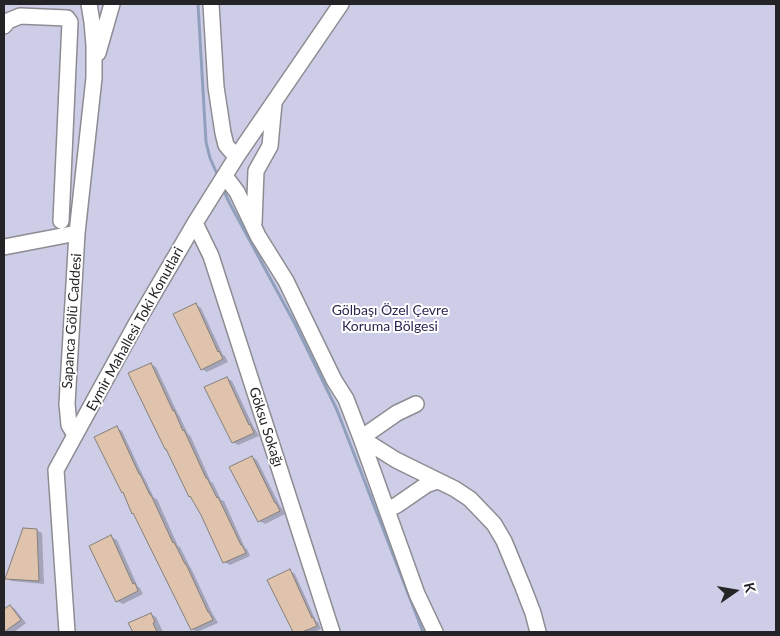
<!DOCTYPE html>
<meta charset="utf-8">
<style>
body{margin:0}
#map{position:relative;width:780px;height:636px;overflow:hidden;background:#e9e9ef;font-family:Lato,sans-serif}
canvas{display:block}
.frame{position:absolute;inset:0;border:5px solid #242426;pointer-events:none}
.north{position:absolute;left:710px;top:566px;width:50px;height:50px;-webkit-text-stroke:4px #fff;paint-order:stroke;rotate:77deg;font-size:14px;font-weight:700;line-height:20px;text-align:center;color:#242426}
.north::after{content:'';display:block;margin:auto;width:18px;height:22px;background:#242426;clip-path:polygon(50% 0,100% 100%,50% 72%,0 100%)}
</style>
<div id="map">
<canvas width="780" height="636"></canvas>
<div class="frame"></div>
<div class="north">K</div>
</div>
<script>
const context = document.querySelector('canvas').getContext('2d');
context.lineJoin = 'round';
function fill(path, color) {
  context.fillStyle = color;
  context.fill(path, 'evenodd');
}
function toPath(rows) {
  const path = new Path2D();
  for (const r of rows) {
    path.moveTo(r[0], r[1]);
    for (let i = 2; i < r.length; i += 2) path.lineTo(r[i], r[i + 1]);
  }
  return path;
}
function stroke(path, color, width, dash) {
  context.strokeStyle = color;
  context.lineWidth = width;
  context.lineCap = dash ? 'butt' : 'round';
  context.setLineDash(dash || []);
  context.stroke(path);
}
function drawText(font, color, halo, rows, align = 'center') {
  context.font = font + ' Lato,sans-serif';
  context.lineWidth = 4;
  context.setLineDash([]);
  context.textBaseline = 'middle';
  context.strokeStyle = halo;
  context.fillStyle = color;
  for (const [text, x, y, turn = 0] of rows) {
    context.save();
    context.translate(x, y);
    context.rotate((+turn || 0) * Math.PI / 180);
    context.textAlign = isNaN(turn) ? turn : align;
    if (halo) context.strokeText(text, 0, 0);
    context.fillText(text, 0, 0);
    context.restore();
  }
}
fill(toPath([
 [4,4,776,4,776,632,4,632]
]), '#cecde8');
fill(toPath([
 [196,305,201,308,223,355,225,356,228,362,207,372,202,369],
 [151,364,156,367,178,414,179,415,188,434,190,435,211,482,213,483,221,500,224,501,245,548,247,549,250,556,230,565,224,562],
 [227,378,232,381,254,428,255,429,259,436,238,445,233,442],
 [117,428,122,431,144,478,145,479,154,498,157,499,178,546,180,547,190,567,191,568,213,615,214,616,218,623,197,632,192,629],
 [252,457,257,460,280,506,281,507,285,514,265,524,259,521],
 [36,530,42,533,44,584,12,581,7,578],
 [111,537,117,540,138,587,140,588,143,594,123,604,117,601],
 [290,571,295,574,316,621,318,622,321,629,314,632,294,632,269,581],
 [10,606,15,609,26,623,14,632,4,632,4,611],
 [151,614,156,617,163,632,134,632,130,624]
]), '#0003');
stroke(toPath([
 [198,4,206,142,210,158,218,176],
 [223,189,230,204,295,324,337,410,423,632]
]), '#90a0bc', 3);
const building = toPath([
 [196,303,218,352,219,351,223,359,201,370,173,314,196,303],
 [151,363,173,411,174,410,183,431,184,430,206,478,207,478,217,498,218,497,241,545,242,545,246,553,223,563,201,515,190,496,189,497,166,449,165,449,128,373,151,363],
 [227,377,249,425,250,424,254,433,232,443,204,387,227,377],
 [117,426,139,474,140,474,150,495,151,495,173,543,174,542,185,564,186,564,208,612,209,612,213,620,191,630,133,513,132,514,123,492,122,493,94,437,117,426],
 [252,456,275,503,276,503,280,511,258,522,229,467,252,456],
 [23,528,37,529,39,581,5,579,23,528],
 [111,535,133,584,135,583,138,591,116,602,89,546,111,535],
 [290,569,312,618,313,617,317,626,302,632,293,632,267,580,290,569],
 [10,605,21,620,4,632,4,609,10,605],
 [151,613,155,622,153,623,157,632,133,632,128,623,151,613]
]);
fill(building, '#e0c3ad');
stroke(building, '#85807c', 1);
const minor = toPath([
 [211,4,216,87,223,133,226,145,231,151,237,156],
 [4,26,8,21,20,16,67,18,70,22,61,221],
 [98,53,112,4],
 [225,176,237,192,258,236,286,281,334,380,346,399,361,438,417,594,435,632],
 [195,223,211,256,332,632],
 [254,223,256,171,270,146,274,103],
 [4,247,77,233],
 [416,404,397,413,361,438,396,460,455,489,470,499,494,524,504,541,523,587,533,613,538,632],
 [75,435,69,425,67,404,77,233,94,78,94,45,92,22,89,4],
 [387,510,397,505,426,485,437,481],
 [67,632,56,470,136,324,195,223,237,156,341,4]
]);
stroke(minor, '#8d8c92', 18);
stroke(minor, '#fff', 15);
drawText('14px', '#2e2752', '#fff', [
 ["Gölbaşı Özel Çevre",390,310],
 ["Koruma Bölgesi",390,326]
]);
drawText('14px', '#242426', '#fff', [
 ["Sapanca Gölü Caddesi",72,321,-86],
 ["Eymir Mahallesi Toki Konutlari",135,329,-61],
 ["Göksu Sokağı",266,427,72]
]);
</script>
